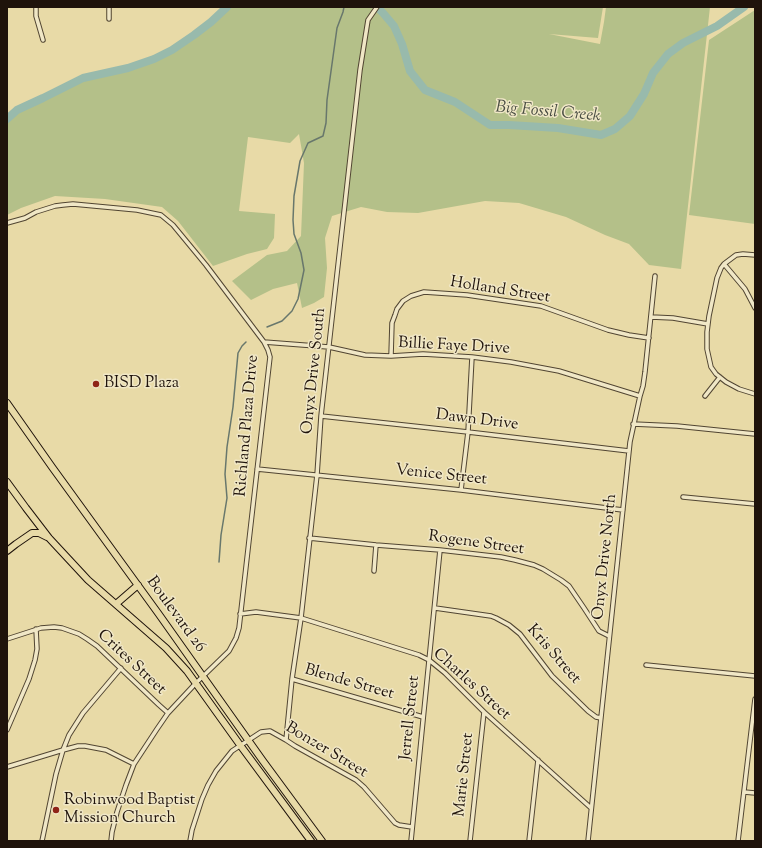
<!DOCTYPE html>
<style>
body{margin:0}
#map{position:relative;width:762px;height:848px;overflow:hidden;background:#e8daa7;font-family:"Sorts Mill Goudy",serif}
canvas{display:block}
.frame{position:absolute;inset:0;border:8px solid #1f130b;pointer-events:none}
</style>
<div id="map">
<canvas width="762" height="848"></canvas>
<div class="frame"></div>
</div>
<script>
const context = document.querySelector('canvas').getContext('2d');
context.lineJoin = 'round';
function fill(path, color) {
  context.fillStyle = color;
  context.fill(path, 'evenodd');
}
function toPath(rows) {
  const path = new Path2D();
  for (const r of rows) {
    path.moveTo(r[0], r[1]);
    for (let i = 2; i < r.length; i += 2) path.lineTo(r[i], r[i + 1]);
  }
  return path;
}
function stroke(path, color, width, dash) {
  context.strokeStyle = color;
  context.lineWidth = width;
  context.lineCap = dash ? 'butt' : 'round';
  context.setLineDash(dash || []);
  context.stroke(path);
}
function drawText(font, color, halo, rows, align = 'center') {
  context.font = font + ' "Sorts Mill Goudy",serif';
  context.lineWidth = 3;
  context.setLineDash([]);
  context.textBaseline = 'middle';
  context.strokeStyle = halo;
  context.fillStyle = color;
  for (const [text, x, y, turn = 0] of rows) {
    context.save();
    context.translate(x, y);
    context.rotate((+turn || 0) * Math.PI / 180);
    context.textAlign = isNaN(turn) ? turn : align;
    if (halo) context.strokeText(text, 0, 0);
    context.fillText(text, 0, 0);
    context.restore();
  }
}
fill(toPath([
 [227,7,603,7,598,38,549,34,600,44,604,22,606,7,710,7,681,269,649,265,629,244,605,235,566,217,519,203,485,201,418,213,387,212,361,207,332,216,325,238,327,268,324,297,314,303,302,308,297,283,273,289,251,300,232,281,267,255,287,251,301,236,304,163,299,134,290,143,248,137,239,211,275,214,274,238,267,249,247,254,213,266,178,221,162,207,105,199,55,196,21,208,7,215,7,119,17,110,43,98,83,78,128,68,154,59,172,50,194,35,211,22],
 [755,10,755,224,689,215,709,40]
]), '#b4c089');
stroke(toPath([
 [267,327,282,321,292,311,298,299,304,270,301,253,294,234,293,220,294,196,300,161,308,143,323,136,326,123,327,100,337,28,343,12,344,7],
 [219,562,221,535,227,498,225,474,227,447,233,407,238,353,242,346,246,342]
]), '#68776c', 1.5);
stroke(toPath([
 [377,7,383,13,394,26,402,44,410,71,425,90,455,102,490,125,509,125,558,128,601,135,615,129,630,116,644,94,653,73,668,54,683,43,717,26,744,7],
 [7,119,17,110,43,98,83,78,128,68,154,59,172,50,194,35,211,22,227,7]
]), '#98baac', 8);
const street = toPath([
 [36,7,36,16,43,40],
 [109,19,109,7],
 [7,223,25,218,36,212,55,206,63,205,73,204,137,210,161,215,173,225,206,265,264,342,268,350,270,357,239,628,236,638,229,651,196,683,168,713,157,729,134,764,126,785,117,812,112,832,111,841],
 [755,255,743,254,736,255,724,264,721,268,717,278,709,316,707,332,707,349,711,367,716,374,726,382,739,389,755,394],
 [724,264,745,289,755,308],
 [651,317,673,318,708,324],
 [264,342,329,347,365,355,391,356,423,354,472,357,511,362,559,371,640,396],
 [391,356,392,323,395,315,397,309,403,301,411,296,424,292,467,295,541,306,608,330,629,335,649,338],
 [705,396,720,377],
 [321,416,468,432,629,451],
 [633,424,677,426,755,434],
 [257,469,461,490,623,510],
 [461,490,468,432,472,357],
 [683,497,755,504],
 [309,538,376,545,440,550,501,557,515,560,534,565,543,569,561,580,569,586,584,608,599,631,609,636],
 [374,571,376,545],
 [435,608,491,616,496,618,509,625,520,634,552,676,588,711,596,717,601,718],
 [240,614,256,612,301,618,419,655,429,660,445,673,484,712,591,808],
 [7,639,41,628,54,627,62,628,79,634,87,639,97,646,159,705,168,713],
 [646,665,755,676],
 [292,679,423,717],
 [7,730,29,679,35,660,37,649,36,629],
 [286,740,292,679,301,618,317,475,321,416,360,70,368,20,377,7],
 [7,767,63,750,78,746,85,746,106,750,134,764],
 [744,792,755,793],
 [42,841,56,774,63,750,69,735,83,713,121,668],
 [190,841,192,830,202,799,208,785,216,771,232,751,261,732,270,731,286,740,295,746,356,780,364,787,395,823,399,825,412,827],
 [411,841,440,550],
 [470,841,484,712],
 [529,841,538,760],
 [588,841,630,442,640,396,643,386,645,372,655,276],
 [738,841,755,699]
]);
const primary = toPath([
 [7,403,52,467,158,613,263,761,322,841],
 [7,482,26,508,49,538,88,580,166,648,187,671,240,745,311,841],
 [7,551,16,544,32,533,39,533,47,537],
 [116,604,138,585]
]);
stroke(street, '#514532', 5.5);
stroke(primary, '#1f130b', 8);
stroke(street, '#f0e7c6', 3.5);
stroke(primary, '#e8daa7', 6);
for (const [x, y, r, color] of [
 [96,384,4,"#8f2418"],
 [56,810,4,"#8f2418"]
]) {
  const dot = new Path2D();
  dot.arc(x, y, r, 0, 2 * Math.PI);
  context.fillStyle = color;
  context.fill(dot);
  stroke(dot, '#f0e7c6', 1.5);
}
drawText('16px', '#1f130b', '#f0e7c6', [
 ["Holland Street",500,291,9],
 ["Billie Faye Drive",454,347,3],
 ["Onyx Drive South",315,371,-84],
 ["Dawn Drive",477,421,7],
 ["Richland Plaza Drive",248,426,-85],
 ["Venice Street",441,476,6],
 ["Rogene Street",476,544,8],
 ["Onyx Drive North",606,557,-84],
 ["Boulevard 26",175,615,54],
 ["Kris Street",553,655,49],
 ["Crites Street",131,663,43],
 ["Blende Street",349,683,16],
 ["Charles Street",471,685,42],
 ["Jerrell Street",411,718,-84],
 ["Bonzer Street",326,751,31],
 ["Marie Street",465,775,-84]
]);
drawText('16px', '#1f130b', '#f0e7c6', [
 ["BISD Plaza",104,384],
 ["Robinwood Baptist",64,801],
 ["Mission Church",64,819]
], 'left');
drawText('italic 17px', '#494d43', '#f0e7c6', [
 ["Big Fossil Creek",548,113,5]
]);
</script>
